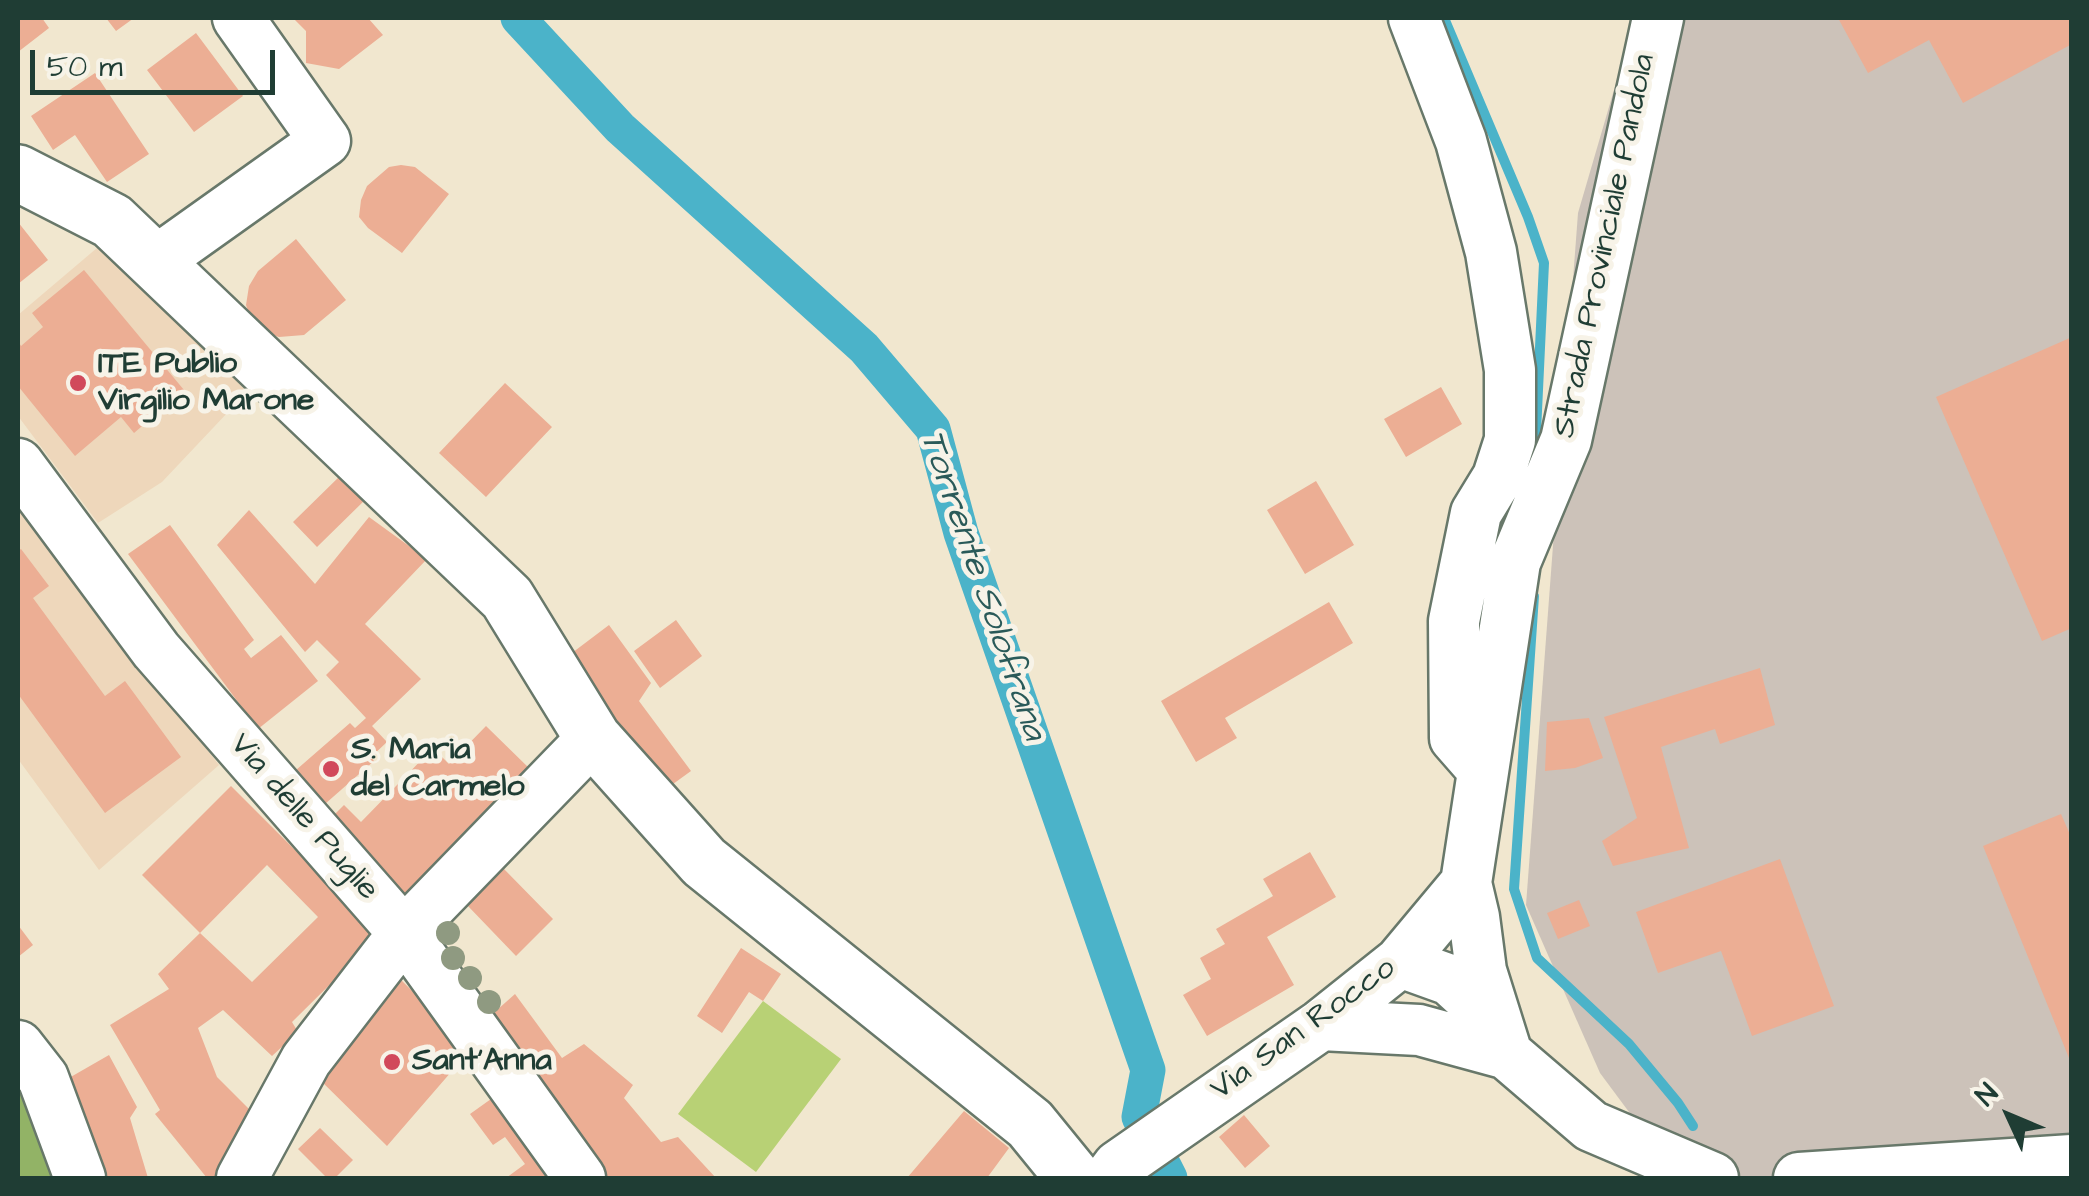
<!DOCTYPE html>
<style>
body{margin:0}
#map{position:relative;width:2089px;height:1196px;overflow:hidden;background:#f1e7cf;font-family:"Architects Daughter",sans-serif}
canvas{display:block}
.frame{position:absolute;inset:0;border:20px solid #1f3d34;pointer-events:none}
.north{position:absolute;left:1959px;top:1066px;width:100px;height:100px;-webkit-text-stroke:8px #f7f3e8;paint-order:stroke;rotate:314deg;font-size:28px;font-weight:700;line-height:40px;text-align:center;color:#1f3d34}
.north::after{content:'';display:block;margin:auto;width:35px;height:45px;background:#1f3d34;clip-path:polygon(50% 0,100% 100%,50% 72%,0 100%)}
.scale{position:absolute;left:30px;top:50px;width:245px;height:45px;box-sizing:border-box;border:5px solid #1f3d34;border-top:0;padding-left:12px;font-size:30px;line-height:35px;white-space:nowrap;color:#1f3d34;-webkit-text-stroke:8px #f7f3e8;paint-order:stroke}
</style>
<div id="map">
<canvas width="2089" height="1196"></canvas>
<div class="frame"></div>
<div class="north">N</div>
<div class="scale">50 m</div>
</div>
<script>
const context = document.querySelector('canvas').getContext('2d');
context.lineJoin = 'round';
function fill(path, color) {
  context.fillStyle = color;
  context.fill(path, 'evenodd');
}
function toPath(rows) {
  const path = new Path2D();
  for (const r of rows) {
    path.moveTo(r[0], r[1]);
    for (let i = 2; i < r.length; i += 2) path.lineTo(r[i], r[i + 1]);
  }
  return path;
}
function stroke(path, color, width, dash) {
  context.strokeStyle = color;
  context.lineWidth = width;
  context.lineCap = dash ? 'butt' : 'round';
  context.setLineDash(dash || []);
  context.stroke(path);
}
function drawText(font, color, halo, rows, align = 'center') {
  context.font = font + ' "Architects Daughter",sans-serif';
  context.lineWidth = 10;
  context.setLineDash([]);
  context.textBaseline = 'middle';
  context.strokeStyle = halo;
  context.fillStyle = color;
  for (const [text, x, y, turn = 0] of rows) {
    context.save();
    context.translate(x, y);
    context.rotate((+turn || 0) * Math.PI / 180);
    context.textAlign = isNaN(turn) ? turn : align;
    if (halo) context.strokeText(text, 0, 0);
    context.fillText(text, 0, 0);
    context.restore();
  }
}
fill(toPath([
 [104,242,247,392,162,482,98,523,18,416,18,315],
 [18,506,219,765,99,870,18,759]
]), '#eed7bb');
fill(toPath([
 [1635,18,2071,18,2071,1178,1678,1178,1600,1073,1526,905,1578,213]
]), '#ccc2b9');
fill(toPath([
 [763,1001,841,1059,756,1172,678,1114]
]), '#b8d175');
fill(toPath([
 [18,1047,77,1178,18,1178]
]), '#92b366');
stroke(toPath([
 [1444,18,1528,217,1544,263,1535,453],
 [1534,596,1514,889,1537,958,1629,1044,1678,1103,1693,1126]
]), '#4bb3c9', 10);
stroke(toPath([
 [518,18,620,128,864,348,933,429,961,533,1148,1070,1139,1117,1170,1178]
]), '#4bb3c9', 35);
fill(toPath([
 [18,18,42,18,49,28,18,52],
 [106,18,134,18,116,31],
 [293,18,368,18,383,35,339,69,306,63,306,31],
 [1838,18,2072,18,2072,44,1963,103,1929,40,1868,73],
 [196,33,243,96,194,132,147,70],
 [95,73,149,154,107,182,75,135,53,150,31,116],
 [401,165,415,167,449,194,402,253,368,228,359,217,361,200,367,186,389,167],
 [18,222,48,260,18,284],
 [296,239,346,300,304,335,279,337,264,332,252,322,246,305,249,286,258,271],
 [84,270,184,390,134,433,121,417,75,456,18,386,18,341,21,346,43,327,32,313],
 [2072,337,2072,628,2042,641,1936,397],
 [505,383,552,427,486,497,439,453],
 [1441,387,1462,424,1406,457,1384,419],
 [343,473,367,498,317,547,293,522],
 [1316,481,1354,545,1305,574,1267,510],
 [249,510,315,584,369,517,427,559,365,624,421,679,372,726,387,742,371,757,374,761,317,811,288,777,350,723,355,728,366,718,326,675,339,662,317,640,305,652,217,545],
 [170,525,254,640,244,649,251,658,281,635,318,681,258,729,128,554],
 [21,549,49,586,33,598,105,696,125,681,181,757,105,813,18,694,18,551],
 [1329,602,1353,643,1225,718,1237,738,1196,762,1161,701],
 [676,620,702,656,660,688,634,651],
 [609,625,651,683,639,701,691,771,662,792,564,659],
 [1760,668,1775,725,1720,744,1715,729,1661,747,1689,848,1613,866,1602,841,1637,818,1604,717],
 [1589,718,1603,758,1575,768,1545,771,1547,722],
 [486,726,531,770,403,899,326,823,344,805,361,822,433,748,449,764],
 [231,786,380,935,292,1022,298,1032,272,1056,223,1010,198,1028,217,1077,257,1117,234,1140,247,1154,233,1178,207,1178,155,1114,160,1110,110,1025,169,989,158,974,200,933,142,875],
 [267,865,318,917,252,982,200,933],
 [2061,814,2072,839,2071,1063,1983,846],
 [1310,852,1336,897,1267,937,1294,985,1207,1036,1183,995,1211,979,1200,958,1225,944,1216,929,1273,896,1263,879],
 [1780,859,1834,1006,1752,1036,1721,951,1658,973,1636,912],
 [504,869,553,919,516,956,467,905],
 [1579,900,1590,926,1558,939,1547,913],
 [18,925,33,945,18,957],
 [741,948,781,974,763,1001,749,992,722,1033,697,1016],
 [397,976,471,1049,387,1146,314,1074],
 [515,994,562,1058,584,1044,633,1085,624,1098,661,1142,678,1137,716,1178,607,1178,488,1018],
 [109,1055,137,1107,130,1118,148,1178,102,1178,62,1082],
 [498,1094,560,1178,506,1178,525,1164,505,1137,493,1145,470,1114],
 [964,1111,1009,1148,987,1178,907,1178],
 [1244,1115,1270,1146,1245,1168,1219,1137],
 [320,1128,353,1160,335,1178,327,1178,298,1149]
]), '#ecae94');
const minor = toPath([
 [1414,18,1461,141,1491,252,1510,370,1510,440,1498,477,1476,513,1454,621,1455,738,1483,770],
 [155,262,325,141,238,18],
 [18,464,156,650,404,933,580,1178],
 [1400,962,1450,980,1496,1022],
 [1321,1025,1419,1030,1507,1054,1591,1126,1713,1178],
 [18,1046,43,1078,80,1178],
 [1507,1054,1481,971,1474,917,1466,883,1515,562,1566,440,1658,18],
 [242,1178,306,1060,404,933,593,738],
 [1109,1178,1118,1166,1321,1025,1400,962,1466,883],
 [1799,1178,2072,1160]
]);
const major = toPath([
 [18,173,112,221,507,598,593,738,704,862,1030,1124,1074,1178]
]);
stroke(minor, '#68786a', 55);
stroke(major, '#68786a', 60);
stroke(minor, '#fff', 50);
stroke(major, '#fff', 55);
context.fillStyle = '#8f9a81';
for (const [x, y] of [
 [448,933],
 [453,958],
 [470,978],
 [489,1002]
]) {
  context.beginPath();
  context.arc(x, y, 12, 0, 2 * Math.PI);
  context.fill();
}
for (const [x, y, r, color] of [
 [78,383,10,"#d1495b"],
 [331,769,10,"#d1495b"],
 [392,1062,10,"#d1495b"]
]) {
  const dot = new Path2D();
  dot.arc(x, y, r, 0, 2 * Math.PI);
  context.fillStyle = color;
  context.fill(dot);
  stroke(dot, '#f7f3e8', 4);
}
drawText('32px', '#1f3d34', '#f7f3e8', [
 ["Strada Provinciale Pandola",1606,246,-78],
 ["Via delle Puglie",303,818,49],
 ["Via San Rocco",1304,1030,-36]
]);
drawText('bold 32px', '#1f3d34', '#f7f3e8', [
 ["ITE Publio",98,365],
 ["Virgilio Marone",98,402],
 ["S. Maria",351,751],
 ["del Carmelo",351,788],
 ["Sant'Anna",412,1062]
], 'left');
drawText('italic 35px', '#2a5a59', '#f7f3e8', [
 ["Torrente Solofrana",981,586,71]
]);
</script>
